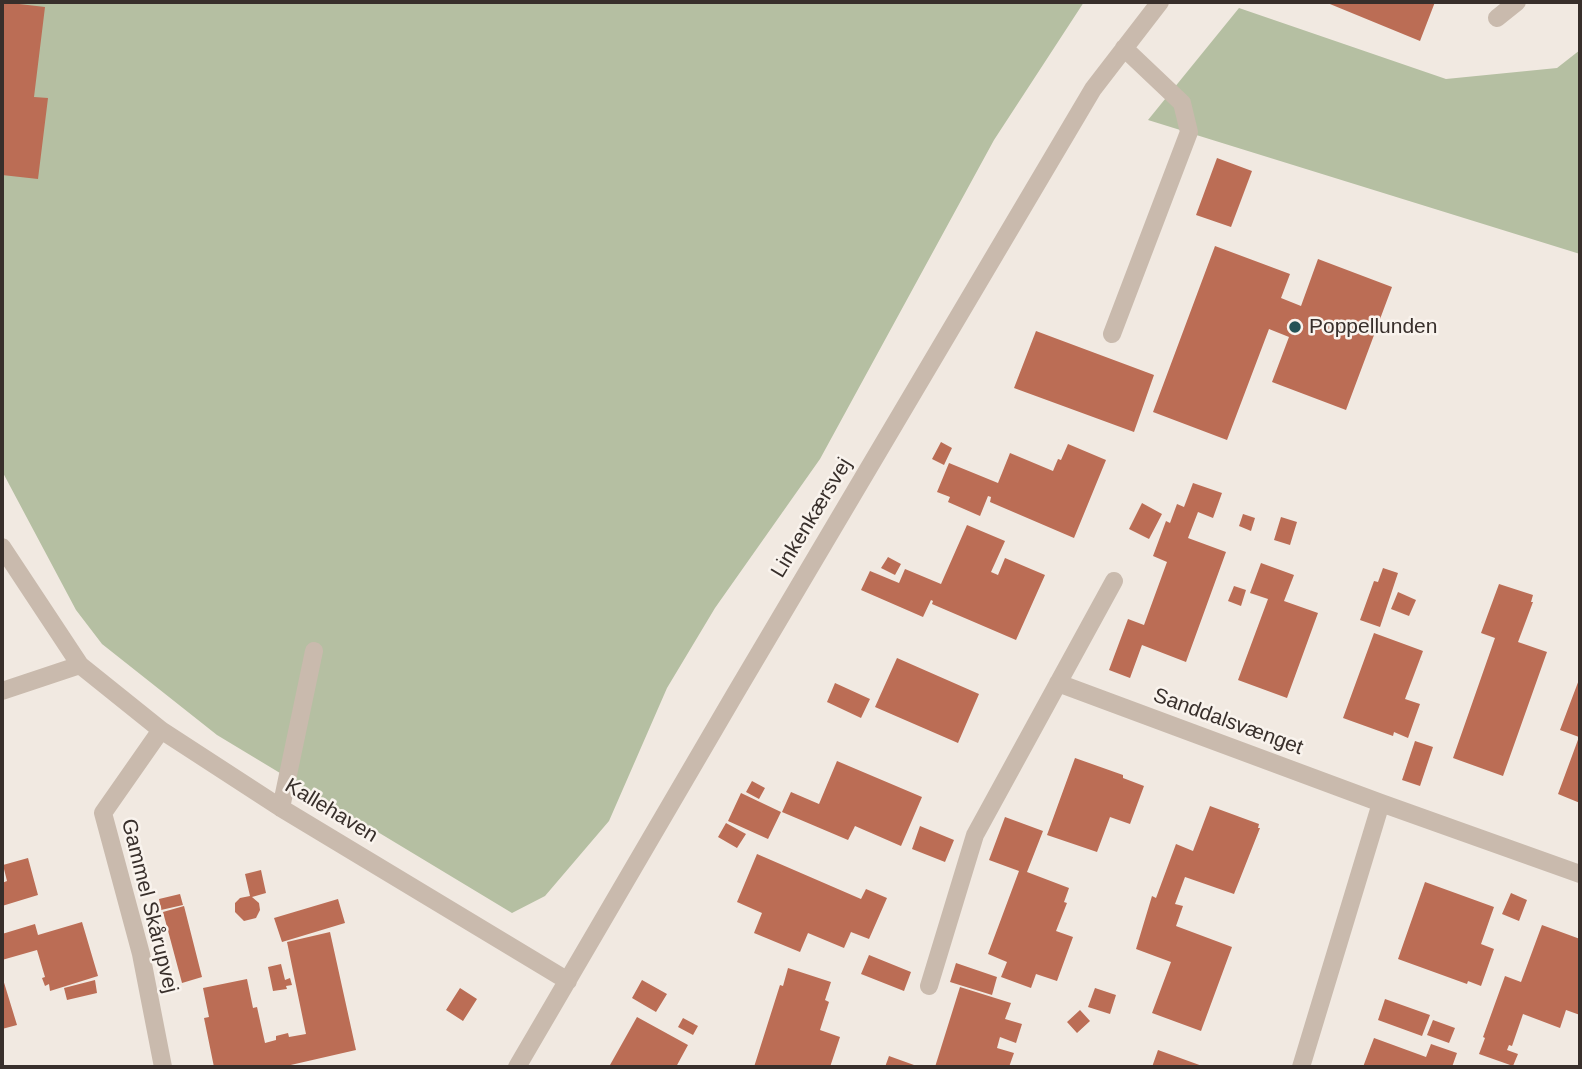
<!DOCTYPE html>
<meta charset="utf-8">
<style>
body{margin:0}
#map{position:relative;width:1582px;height:1069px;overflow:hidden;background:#f1e9e1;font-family:Helvetica,sans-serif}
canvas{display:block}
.frame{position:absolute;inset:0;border:4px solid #382f2b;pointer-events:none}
</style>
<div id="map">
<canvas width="1582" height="1069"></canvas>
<div class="frame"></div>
</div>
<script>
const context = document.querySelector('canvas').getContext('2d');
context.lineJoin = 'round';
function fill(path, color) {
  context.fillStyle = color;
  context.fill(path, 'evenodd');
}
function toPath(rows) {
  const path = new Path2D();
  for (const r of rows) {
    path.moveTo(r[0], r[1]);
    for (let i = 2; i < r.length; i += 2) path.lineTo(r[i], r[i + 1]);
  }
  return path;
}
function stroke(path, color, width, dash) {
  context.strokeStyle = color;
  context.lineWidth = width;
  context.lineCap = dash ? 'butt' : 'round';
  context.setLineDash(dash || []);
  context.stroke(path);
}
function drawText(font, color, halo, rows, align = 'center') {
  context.font = font + ' Helvetica,sans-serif';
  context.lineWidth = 5;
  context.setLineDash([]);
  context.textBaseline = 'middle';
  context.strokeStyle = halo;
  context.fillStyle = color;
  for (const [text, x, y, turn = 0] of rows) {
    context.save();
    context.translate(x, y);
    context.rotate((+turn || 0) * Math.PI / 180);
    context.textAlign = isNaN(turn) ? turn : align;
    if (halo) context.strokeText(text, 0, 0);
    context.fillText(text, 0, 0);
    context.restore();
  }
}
fill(toPath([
 [2,2,1084,2,994,140,820,459,715,608,667,688,609,821,545,896,512,913,217,735,102,644,76,610,2,471],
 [1239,8,1446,79,1557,68,1580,50,1580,254,1148,120]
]), '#b5bfa2');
fill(toPath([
 [2,2,45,7,34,97,48,98,38,179,2,175],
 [1325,2,1435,2,1420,41],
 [1217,158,1252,171,1231,227,1196,215],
 [1215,246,1290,274,1281,298,1301,306,1318,259,1392,287,1346,410,1272,382,1289,337,1269,329,1227,440,1153,412],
 [1036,331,1154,375,1134,432,1014,388],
 [941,442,952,448,944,465,932,459],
 [1068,444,1106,460,1074,538,990,502,991,497,988,496,980,516,948,502,950,497,937,492,949,463,998,483,1010,453,1053,471,1058,459,1061,460],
 [1193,483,1222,493,1213,518,1198,512,1188,538,1226,552,1186,662,1142,645,1130,678,1109,670,1128,619,1144,625,1167,562,1153,556,1166,521,1170,523,1177,504,1184,507],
 [1142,503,1162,514,1149,539,1129,529],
 [1243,514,1255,518,1251,531,1239,526],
 [1281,517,1297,522,1290,545,1274,540],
 [967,525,1005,541,991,572,998,575,1005,558,1045,575,1016,640,932,604,933,601,931,600,923,617,861,590,870,571,899,583,905,569,941,584],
 [888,557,901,564,895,575,881,568],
 [1261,563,1294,575,1284,601,1318,613,1287,698,1238,680,1268,599,1250,593],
 [1383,568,1398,573,1380,627,1360,620,1374,581,1378,582],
 [1499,584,1533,595,1531,602,1533,602,1518,642,1547,652,1503,776,1453,758,1495,638,1481,633],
 [1234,586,1246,590,1241,606,1228,601],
 [1398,592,1416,600,1409,616,1391,609],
 [1374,633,1423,651,1405,699,1420,704,1408,738,1394,732,1393,736,1343,718],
 [897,658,979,694,958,743,875,707],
 [1580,677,1580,803,1558,794,1579,737,1560,730],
 [835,683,870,699,861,718,827,702],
 [1415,741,1433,747,1420,786,1402,780],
 [1075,758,1123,775,1123,778,1144,786,1130,824,1110,817,1097,852,1047,835],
 [837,761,922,797,901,846,855,826,848,840,782,812,791,792,819,804],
 [752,781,765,788,759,799,746,792],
 [741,793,781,812,768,839,728,821],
 [1210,806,1259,824,1258,828,1260,828,1234,894,1185,877,1175,904,1183,906,1176,926,1232,947,1201,1031,1152,1013,1171,962,1136,949,1152,896,1156,898,1176,844,1193,851],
 [1005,817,1043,831,1027,872,1069,888,1064,902,1067,903,1056,931,1073,937,1057,981,1036,974,1031,988,1001,977,1007,962,988,954,1019,871,989,860],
 [726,823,746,834,737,848,718,837],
 [920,826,954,840,945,862,912,849],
 [757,854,861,899,866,889,887,898,869,939,851,932,844,948,808,933,800,952,754,933,762,913,737,902],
 [28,858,38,895,2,906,2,883,7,881,3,865],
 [261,870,266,893,252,897,259,903,260,910,256,918,244,921,235,912,235,903,240,898,250,896,245,874],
 [1425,882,1494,907,1481,944,1494,949,1481,986,1468,981,1467,984,1398,959],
 [1511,893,1527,900,1519,921,1502,914],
 [180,894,183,905,161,910,159,899],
 [338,899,345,923,282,942,274,918],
 [184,906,202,977,182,983,163,912],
 [82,922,98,976,50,991,49,984,45,986,42,978,45,977,37,950,2,960,2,934,35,924,38,935],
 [1542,925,1580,939,1580,1015,1566,1010,1560,1028,1523,1014,1512,1046,1509,1045,1507,1050,1518,1054,1513,1066,1479,1054,1485,1038,1483,1037,1505,976,1521,982],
 [330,932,356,1050,282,1067,214,1067,204,1018,209,1017,203,988,247,979,253,1008,257,1007,265,1043,276,1040,276,1036,288,1033,289,1037,306,1034,287,942],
 [869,955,911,972,904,991,861,974],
 [956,963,997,977,992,995,950,982],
 [281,964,285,980,290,978,292,985,286,986,287,989,273,991,268,967],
 [788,968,831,982,825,1000,829,1002,820,1030,840,1037,830,1067,754,1067,780,985,783,986],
 [2,976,17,1025,2,1029],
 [95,980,97,993,67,1000,64,988],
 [642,980,667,994,656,1012,632,998],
 [960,987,1011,1003,1005,1019,1022,1024,1016,1043,1000,1037,997,1048,1014,1053,1009,1067,935,1067],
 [460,988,477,999,463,1021,446,1010],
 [1095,988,1116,995,1110,1014,1088,1007],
 [1385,999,1430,1015,1422,1036,1378,1020],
 [1080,1010,1090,1021,1077,1033,1067,1022],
 [637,1017,688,1045,676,1067,613,1067,610,1065],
 [683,1018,698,1026,693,1035,678,1027],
 [1433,1020,1455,1028,1449,1043,1427,1035],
 [1374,1038,1426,1057,1431,1044,1457,1053,1452,1067,1363,1067],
 [1158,1050,1205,1067,1152,1067],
 [889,1056,914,1065,913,1067,885,1067]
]), '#bb6d55');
stroke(toPath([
 [1497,18,1517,2],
 [1112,334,1189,132,1182,103,1124,48],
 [2,547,80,665,161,730,281,808,568,981],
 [1058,683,1381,803,1580,874],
 [2,691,80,665],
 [161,730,103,813,141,954,163,1067],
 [281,808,314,651],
 [929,986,975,835,1114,581],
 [517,1067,735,694,1093,89,1160,2],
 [1301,1067,1381,803]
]), '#c9baad', 18);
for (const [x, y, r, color] of [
 [1295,327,7,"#245356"]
]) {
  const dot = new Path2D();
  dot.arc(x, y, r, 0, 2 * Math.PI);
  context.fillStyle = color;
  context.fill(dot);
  stroke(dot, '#f9f3ed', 2.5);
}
drawText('21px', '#382f2b', '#f9f3ed', [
 ["Poppellunden",1309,327]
], 'left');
drawText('21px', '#382f2b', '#f9f3ed', [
 ["Linkenkærsvej",812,518,-59],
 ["Sanddalsvænget",1228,722,20],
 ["Kallehaven",331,811,31],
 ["Gammel Skårupvej",149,906,76]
]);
</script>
